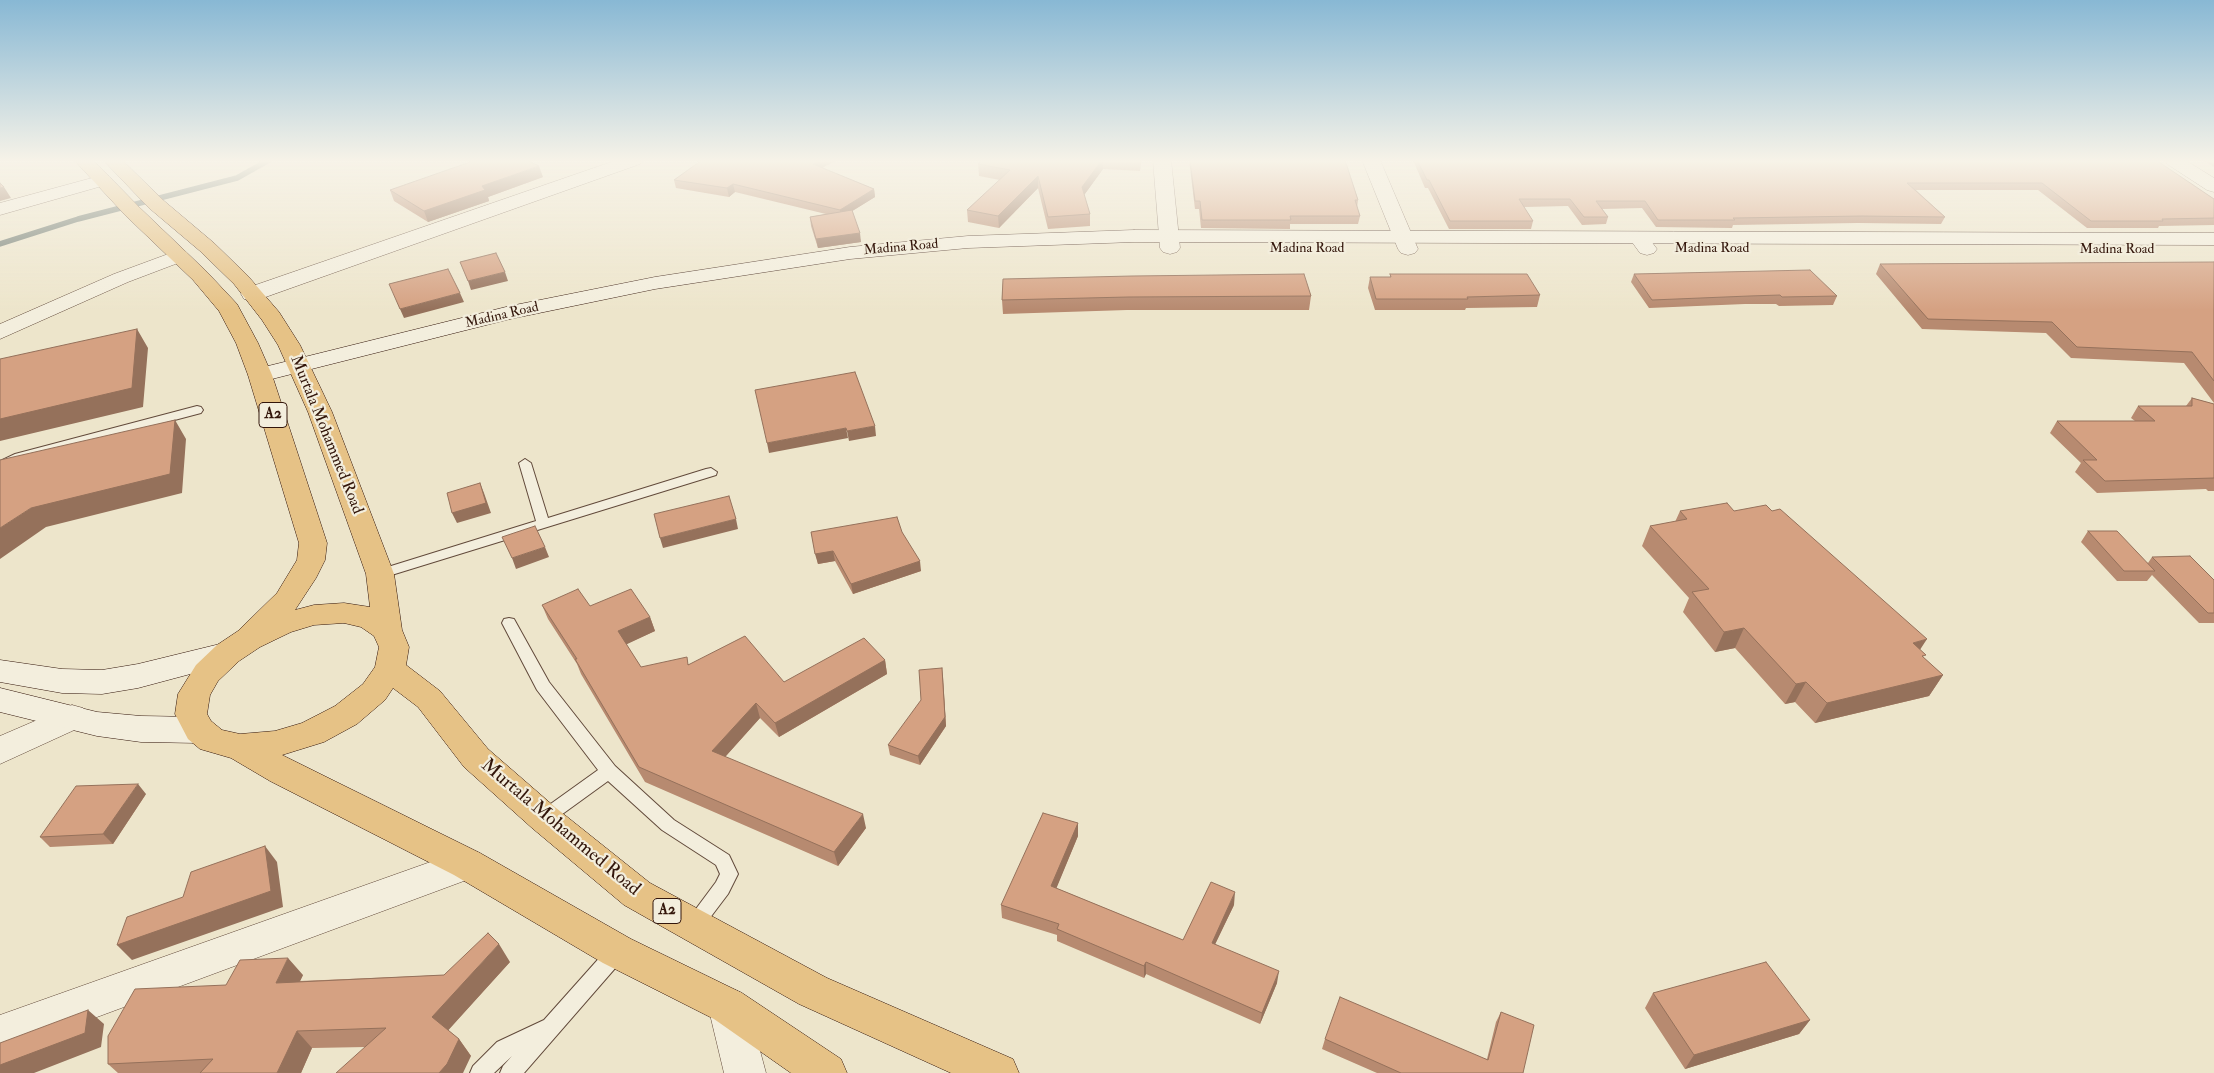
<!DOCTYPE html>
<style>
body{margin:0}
canvas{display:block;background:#ede5cb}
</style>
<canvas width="2214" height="1073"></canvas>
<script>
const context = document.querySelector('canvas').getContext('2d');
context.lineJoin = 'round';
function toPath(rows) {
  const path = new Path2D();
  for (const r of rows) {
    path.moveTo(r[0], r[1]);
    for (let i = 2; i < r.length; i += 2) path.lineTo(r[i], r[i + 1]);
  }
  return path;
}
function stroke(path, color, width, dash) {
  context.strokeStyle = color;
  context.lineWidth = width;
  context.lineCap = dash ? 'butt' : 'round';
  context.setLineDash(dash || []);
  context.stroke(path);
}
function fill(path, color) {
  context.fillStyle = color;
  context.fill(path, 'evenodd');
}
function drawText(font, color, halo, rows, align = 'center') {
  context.font = font + ' "IM FELL Double Pica",serif';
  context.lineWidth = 4.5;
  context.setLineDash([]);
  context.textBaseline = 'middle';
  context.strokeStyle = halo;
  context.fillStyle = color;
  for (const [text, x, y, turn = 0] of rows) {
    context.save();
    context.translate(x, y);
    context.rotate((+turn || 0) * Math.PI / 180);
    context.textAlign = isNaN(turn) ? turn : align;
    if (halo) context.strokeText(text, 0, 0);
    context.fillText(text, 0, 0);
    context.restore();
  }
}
stroke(toPath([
 [0,244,78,219,237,178,269,160]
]), '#707b72', 5.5);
const service = toPath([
 [197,406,201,407,203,410,201,413,23,460,0,470,0,461,15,454,197,406],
 [525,459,531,463,548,518,706,469,711,468,717,472,716,475,385,577,375,577,373,574,375,571,536,521,519,463,525,459],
 [509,618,514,619,549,682,615,766,674,820,729,855,738,874,728,894,700,931,693,933,686,931,684,925,716,882,720,874,716,865,662,830,608,781,550,823,544,825,538,823,535,818,538,813,598,770,537,690,502,623,504,619,509,618],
 [617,943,624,946,627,952,624,958,524,1073,500,1073,503,1066,512,1056,494,1073,470,1073,473,1066,497,1042,544,1020,610,946,617,943]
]);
const minor = toPath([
 [617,160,643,160,640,164,260,299,252,300,244,299,241,294,244,289,617,160],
 [1153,160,1171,160,1180,248,1177,252,1170,254,1163,252,1160,248,1153,160],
 [2164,160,2185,160,2214,178,2214,192,2207,190,2167,164,2164,160],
 [103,175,109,176,112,180,109,184,0,215,0,203,103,175],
 [1639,232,1646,234,1654,245,1657,249,1654,253,1647,255,1640,253,1632,242,1629,238,1632,234,1639,232],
 [179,250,186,252,189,256,186,260,128,282,0,339,0,324,114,274,179,250],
 [72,705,83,708,88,717,83,726,0,764,0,736,72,705],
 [467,849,480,853,485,864,480,875,0,1053,0,1015,467,849],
 [728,987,742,993,748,1006,766,1073,724,1073,708,1006,714,993,728,987]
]);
const tertiary = toPath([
 [1362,160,1380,160,1418,249,1415,253,1408,255,1401,253,1398,249,1362,160]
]);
const secondary = toPath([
 [1134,230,2214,233,2214,245,1134,242,968,248,850,259,655,289,510,319,260,382,252,380,248,375,252,370,510,306,655,277,850,247,968,236,1134,230],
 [228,642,239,645,243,653,239,661,138,688,102,694,62,693,0,682,0,660,62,669,102,670,138,664,228,642],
 [0,688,97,712,141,716,199,717,210,721,215,730,210,739,199,743,141,742,97,736,0,712,0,688]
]);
const trunk = toPath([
 [74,160,93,160,139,207,207,272,237,304,258,343,272,375,327,543,325,560,316,578,295,610,314,605,344,603,370,607,366,574,308,412,278,345,262,320,234,284,200,251,149,208,103,160,122,160,163,200,214,243,248,276,279,312,300,345,332,412,394,574,402,630,409,647,406,665,440,691,488,749,556,808,650,883,827,978,1013,1059,1019,1073,951,1073,799,1004,624,905,532,828,464,767,418,707,393,688,385,700,357,724,324,742,282,755,480,853,631,939,742,993,841,1059,847,1073,791,1073,714,1019,603,963,454,875,270,781,231,758,200,749,188,739,175,714,178,694,183,686,196,665,217,645,238,631,277,593,297,560,299,543,248,375,236,343,219,311,193,280,125,215,74,160],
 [344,623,361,627,374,636,379,647,375,667,363,684,335,706,302,723,275,731,240,734,222,730,211,721,207,714,210,695,218,681,239,661,260,647,291,632,314,625,344,623]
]);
stroke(service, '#624a3b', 2);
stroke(minor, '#624a3b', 1);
stroke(tertiary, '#624a3b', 1);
stroke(secondary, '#33160b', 1);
stroke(trunk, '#33160b', 1);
fill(service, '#f3eedd');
fill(minor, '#f3eedd');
fill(tertiary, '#f3eedd');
fill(secondary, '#f3eedd');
fill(trunk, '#e6c286');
fill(toPath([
 [696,160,837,160,822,168,874,189,875,197,852,211,861,242,818,248,811,226,810,217,826,214,735,192,729,197,676,188,674,180,699,162],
 [983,160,1141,160,1140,171,1103,169,1084,195,1090,214,1090,226,1048,229,1038,188,999,228,968,222,967,210,1000,180,979,176,978,164],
 [1189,160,1345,160,1358,200,1357,208,1360,216,1358,224,1290,224,1290,229,1201,228,1199,209,1195,209],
 [1413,160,2156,160,2214,199,2214,225,2159,226,2158,228,2087,228,2038,190,1916,190,1945,217,1941,224,1858,223,1733,225,1732,228,1656,227,1642,208,1602,209,1608,217,1606,224,1582,225,1568,206,1524,207,1533,221,1531,229,1449,229,1428,188,1425,188],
 [2203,160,2214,160,2214,167],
 [543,177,488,197,489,201,428,222,394,201,390,190],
 [2214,262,2214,403,2184,363,2071,358,2046,333,1922,329,1876,274,1880,264],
 [1390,274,1540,295,1537,307,1466,308,1465,310,1375,310,1368,288,1370,277,1390,277],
 [1634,274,1837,296,1833,305,1779,306,1776,304,1745,304,1649,308,1631,282],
 [1003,279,1311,296,1309,310,1127,310,1003,314,1002,300],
 [2192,398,2214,404,2214,491,2208,491,2206,489,2097,493,2075,472,2081,463,2050,433,2057,421,2135,421,2131,418,2138,406,2186,406],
 [1680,511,1734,511,1920,650,1924,658,1943,675,1929,696,1815,723,1795,702,1785,704,1735,648,1715,652,1683,612,1689,598,1642,546,1650,526,1675,522],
 [2088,531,2148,563,2152,557,2214,580,2214,623,2199,623,2152,575,2147,581,2117,581,2081,542],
 [811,532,902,532,921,571,853,594,835,561,818,564],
 [542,605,590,606,650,617,655,631,626,644,641,667,689,664,784,682,885,660,887,674,779,737,760,718,725,757,866,828,838,866,645,782,581,674,577,664,548,619],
 [943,677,946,726,920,765,890,755,888,745],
 [146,794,113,844,50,847,40,837],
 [1078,823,1078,836,1056,888,1183,940,1234,905,1215,944,1277,983,1260,1024,1146,974,1144,978,1057,941,1057,935,1002,918,1001,905],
 [510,962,448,1030,459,1039,471,1056,366,1047,312,1048,301,1073,118,1073,108,1064,226,985,303,975,300,981,444,975],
 [1653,993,1810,1020,1799,1034,1685,1069,1645,1008],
 [1501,1012,1523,1073,1377,1073,1322,1049,1325,1039,1487,1059,1496,1022]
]), '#b78a70');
fill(toPath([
 [821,160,837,160,814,172,813,164],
 [1102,160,1103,160,1103,169,1082,198,1082,187],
 [1140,160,1141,160,1140,171],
 [539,166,543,177,488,197,489,201,428,222,424,211,482,186],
 [1038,176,1038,188,999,228,998,216],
 [733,184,735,192,729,197,727,188],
 [4,187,11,198,0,201,0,188],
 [874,189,875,197,841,218,840,210],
 [860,233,861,242,818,248,816,239],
 [505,272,508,281,471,290,468,281],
 [460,293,464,302,404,318,400,309],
 [137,329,148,348,143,407,0,441,0,419],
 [175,420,186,439,182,493,46,527,0,559,0,528,31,508],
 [875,426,876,436,849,441,847,431],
 [846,428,848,438,769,453,767,443],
 [480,483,484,493,491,513,457,523,452,513],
 [736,519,738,529,663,548,660,538],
 [545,547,549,557,516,569,512,558],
 [833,551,835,561,818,564,815,554],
 [920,561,921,571,853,594,851,584],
 [650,617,655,631,623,646,618,631],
 [1744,628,1735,648,1715,652,1724,632],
 [1927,639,1914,659,1913,643],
 [885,660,887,674,779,737,775,723],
 [942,668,946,726,920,765,918,756],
 [1943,675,1929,696,1815,723,1827,703],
 [1806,682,1795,702,1785,704,1796,684],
 [756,703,760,718,717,766,712,751],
 [138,784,146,794,113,844,103,834],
 [863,814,866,828,838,866,834,852],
 [1078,823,1078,836,1052,899,1051,886],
 [265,846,277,862,283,907,132,960,117,945],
 [1235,892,1234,905,1210,955,1212,943],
 [499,944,510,962,444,1035,432,1017],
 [288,958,303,975,291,1000,276,983],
 [1146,962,1146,974,1144,978,1144,966],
 [1279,971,1277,983,1260,1024,1262,1013],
 [88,1010,104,1024,101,1047,34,1073,0,1073,0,1065],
 [1810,1020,1799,1034,1685,1069,1694,1055],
 [297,1031,312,1048,301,1073,277,1073],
 [459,1039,471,1056,463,1073,439,1073]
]), '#95715b');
const building = toPath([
 [476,160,527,160,539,166,482,186,485,190,424,211,390,190,476,160],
 [702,160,821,160,813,164,874,189,840,210,733,184,727,188,674,180,702,160],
 [983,160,1102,160,1082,187,1090,214,1048,217,1038,176,998,216,967,210,1010,170,978,164,983,160],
 [1190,160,1345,160,1358,200,1355,200,1360,216,1290,216,1291,220,1202,220,1200,201,1195,201,1190,160],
 [1417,160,2156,160,2214,199,2214,218,2162,219,2163,221,2091,221,2042,183,1907,183,1945,217,1862,216,1733,218,1735,220,1658,220,1645,201,1596,201,1608,217,1584,217,1570,199,1519,199,1533,221,1450,221,1429,180,1427,180,1417,160],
 [0,183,4,187,0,188,0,183],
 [852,210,860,233,816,239,810,217,852,210],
 [496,253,505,272,468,281,460,262,496,253],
 [2214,262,2214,381,2192,352,2077,347,2052,322,1928,319,1880,264,2214,262],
 [448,269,460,293,400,309,389,284,448,269],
 [1810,270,1837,296,1782,297,1780,295,1749,296,1652,300,1634,274,1810,270],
 [1304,274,1311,296,1128,297,1002,300,1003,279,1132,276,1304,274],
 [1390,274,1527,274,1540,295,1467,297,1468,299,1376,299,1370,277,1391,277,1390,274],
 [137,329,132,388,0,419,0,359,137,329],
 [855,372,875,426,847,431,846,428,767,443,755,390,855,372],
 [2192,398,2214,404,2214,478,2105,481,2083,460,2097,460,2057,421,2155,421,2138,406,2192,406,2192,398],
 [175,420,170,474,31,508,0,528,0,460,175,420],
 [480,483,486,503,452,513,447,493,480,483],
 [729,496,736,519,660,538,654,514,729,496],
 [1727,503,1734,511,1766,505,1772,511,1780,509,1927,639,1913,643,1926,655,1922,656,1943,675,1827,703,1806,682,1796,684,1744,628,1724,632,1692,592,1709,589,1650,526,1687,519,1680,511,1727,503],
 [897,517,902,532,920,561,851,584,833,551,815,554,811,532,897,517],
 [535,526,545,547,512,558,502,537,535,526],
 [2088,531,2117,531,2155,571,2124,571,2088,531],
 [2190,556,2214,580,2214,613,2208,613,2152,557,2190,556],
 [578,589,590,606,631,589,650,617,618,631,641,667,687,657,688,665,745,636,784,682,864,638,885,660,775,723,756,703,712,751,863,814,834,852,639,767,575,659,577,659,542,605,578,589],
 [942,668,945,717,918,756,888,745,921,700,919,670,942,668],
 [138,784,103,834,40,837,76,786,138,784],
 [1043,813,1078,823,1051,886,1183,940,1211,882,1235,892,1212,943,1279,971,1262,1013,1146,962,1144,966,1057,929,1059,924,1001,905,1043,813],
 [265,846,271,891,117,945,127,917,183,897,191,872,265,846],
 [488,933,499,944,432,1017,459,1039,447,1064,439,1073,336,1073,386,1028,297,1031,277,1073,200,1073,213,1059,108,1064,108,1036,135,989,226,985,240,960,288,958,276,983,444,975,488,933],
 [1766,962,1810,1020,1694,1055,1653,993,1766,962],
 [1340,997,1488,1060,1501,1012,1534,1025,1523,1073,1401,1073,1325,1039,1340,997],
 [88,1010,85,1033,0,1065,0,1043,88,1010]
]);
fill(building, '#d5a182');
stroke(building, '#95715b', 1);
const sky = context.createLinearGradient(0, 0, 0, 310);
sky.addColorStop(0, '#88b8d4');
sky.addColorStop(0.52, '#f7f3e8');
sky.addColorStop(1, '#f7f3e800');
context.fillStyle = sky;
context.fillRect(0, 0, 2214, 310);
drawText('14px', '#33160b', '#f3eedd', [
 ["Madina Road",901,248,-5],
 ["Madina Road",1307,249],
 ["Madina Road",1712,249],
 ["Madina Road",2117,250],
 ["Madina Road",502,316,-13]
]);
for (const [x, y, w] of [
 [273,415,28],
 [667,911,28]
]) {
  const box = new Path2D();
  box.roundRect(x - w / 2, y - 12.5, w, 25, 4);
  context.fillStyle = '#f3eedd';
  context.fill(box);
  stroke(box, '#33160b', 1);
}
drawText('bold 15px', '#33160b', null, [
 ["A2",273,415],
 ["A2",667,911]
]);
drawText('16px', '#33160b', '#f3eedd', [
 ["Murtala Mohammed Road",326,435,68]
]);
drawText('19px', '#33160b', '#f3eedd', [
 ["Murtala Mohammed Road",560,828,40]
]);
</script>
